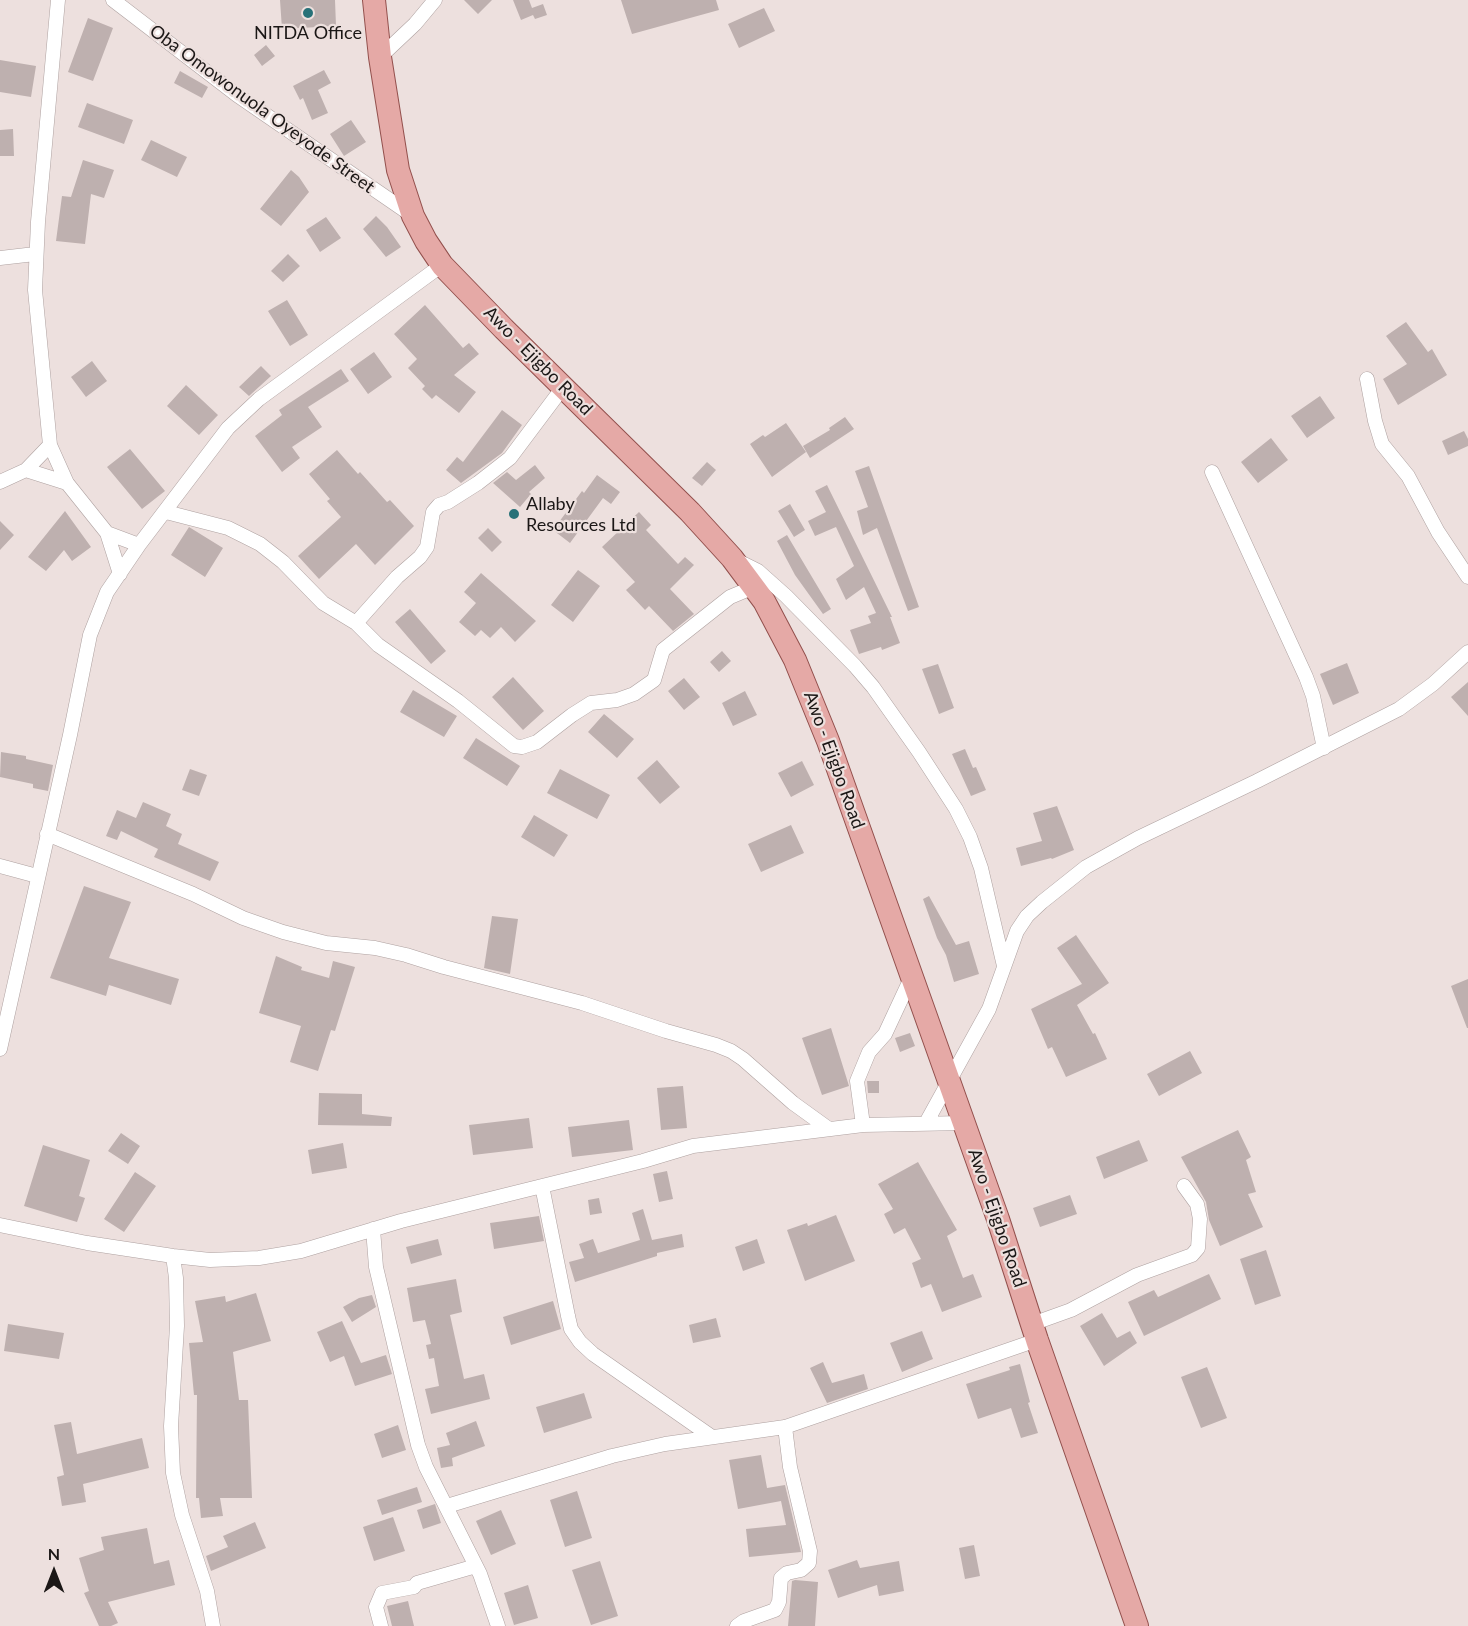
<!DOCTYPE html>
<style>
body{margin:0}
#map{position:relative;width:1468px;height:1626px;overflow:hidden;background:#ede0de;font-family:Lato,sans-serif}
canvas{display:block}
.north{position:absolute;left:24px;top:1542px;width:60px;height:60px;-webkit-text-stroke:4px #ede0de;paint-order:stroke;rotate:0deg;font-size:16px;font-weight:700;line-height:24px;text-align:center;color:#1b1716}
.north::after{content:'';display:block;margin:auto;width:21px;height:27px;background:#1b1716;clip-path:polygon(50% 0,100% 100%,50% 72%,0 100%)}
</style>
<div id="map">
<canvas width="1468" height="1626"></canvas>
<div class="north">N</div>
</div>
<script>
const context = document.querySelector('canvas').getContext('2d');
context.lineJoin = 'round';
function fill(path, color) {
  context.fillStyle = color;
  context.fill(path, 'evenodd');
}
function toPath(rows) {
  const path = new Path2D();
  for (const r of rows) {
    path.moveTo(r[0], r[1]);
    for (let i = 2; i < r.length; i += 2) path.lineTo(r[i], r[i + 1]);
  }
  return path;
}
function stroke(path, color, width, dash) {
  context.strokeStyle = color;
  context.lineWidth = width;
  context.lineCap = dash ? 'butt' : 'round';
  context.setLineDash(dash || []);
  context.stroke(path);
}
function drawText(font, color, halo, rows, align = 'center') {
  context.font = font + ' Lato,sans-serif';
  context.lineWidth = 4.5;
  context.setLineDash([]);
  context.textBaseline = 'middle';
  context.strokeStyle = halo;
  context.fillStyle = color;
  for (const [text, x, y, turn = 0] of rows) {
    context.save();
    context.translate(x, y);
    context.rotate((+turn || 0) * Math.PI / 180);
    context.textAlign = isNaN(turn) ? turn : align;
    if (halo) context.strokeText(text, 0, 0);
    context.fillText(text, 0, 0);
    context.restore();
  }
}
fill(toPath([
 [280,0,335,0,336,26,282,29],
 [464,0,492,0,478,14],
 [513,0,529,0,532,8,543,4,547,15,535,19,533,15,521,20],
 [621,0,716,0,719,10,632,34],
 [764,8,775,31,739,48,728,24],
 [88,18,113,28,93,81,68,72],
 [266,45,275,56,262,66,254,55],
 [0,60,36,66,31,97,0,92],
 [324,70,331,83,318,90,328,113,312,120,303,98,300,100,293,86],
 [180,71,208,87,202,98,174,83],
 [87,103,133,120,124,144,78,127],
 [351,120,366,142,344,156,330,134],
 [13,129,14,156,0,156,0,130],
 [151,140,187,157,177,177,141,160],
 [83,160,114,170,104,198,91,194,85,244,56,241,62,196,71,197],
 [291,170,299,177,309,192,281,226,260,209],
 [376,216,387,227,401,247,386,257,363,229],
 [326,217,341,238,320,252,306,230],
 [288,254,300,266,283,282,271,271],
 [287,300,308,335,290,346,268,311],
 [425,305,463,348,469,343,479,354,454,375,476,392,459,413,436,395,432,399,422,389,425,386,408,368,417,359,394,334],
 [1406,322,1428,352,1432,349,1447,375,1398,405,1383,379,1407,364,1386,336],
 [374,352,392,377,368,394,350,369],
 [92,361,107,381,86,397,71,377],
 [261,366,271,376,249,396,239,387],
 [341,369,349,381,308,407,322,427,292,447,300,458,282,472,255,436,282,415,279,410],
 [186,385,218,415,199,435,167,406],
 [1320,396,1335,418,1307,438,1291,416],
 [502,410,522,425,502,453,461,483,446,470,457,457,463,462],
 [845,417,854,429,810,458,803,446,830,430,829,428],
 [786,423,806,452,772,477,750,444,763,435,765,437],
 [1464,431,1468,439,1468,446,1448,455,1442,441],
 [1271,438,1288,460,1258,483,1241,462],
 [130,449,165,491,142,509,107,467],
 [337,450,358,474,360,472,387,502,390,500,414,526,375,565,356,544,319,579,298,556,341,517,327,501,330,499,309,474],
 [707,462,716,470,702,486,692,478],
 [535,465,545,478,529,492,531,494,520,507,493,483,507,472,516,480],
 [869,466,919,607,908,611,877,528,863,535,857,511,868,507,855,471],
 [597,475,620,492,611,504,603,498,570,543,553,530,582,491,584,493],
 [827,485,892,617,890,617,900,643,882,650,881,647,859,654,850,630,871,623,868,616,876,613,864,587,846,600,836,579,854,566,836,527,815,536,808,521,826,512,815,491],
 [790,504,805,530,794,537,778,511],
 [65,511,91,547,72,561,64,550,46,571,28,557],
 [639,512,651,525,646,530,678,564,685,557,694,565,670,589,694,614,673,631,649,606,645,610,626,590,635,582,602,547],
 [0,521,14,535,0,550],
 [189,527,223,548,205,577,171,555],
 [488,528,502,542,492,552,478,538],
 [787,535,831,609,823,614,795,575,777,541],
 [578,570,600,586,573,622,551,605],
 [481,573,536,621,515,642,501,627,490,638,481,630,475,636,459,622,476,603,464,592],
 [410,609,446,651,431,664,395,622],
 [722,651,731,661,719,672,710,662],
 [1347,663,1359,693,1333,705,1320,674],
 [938,664,954,708,939,714,922,669],
 [513,677,544,711,523,730,492,697],
 [684,678,700,697,684,710,668,691],
 [1468,682,1468,716,1451,697],
 [413,690,457,716,444,737,400,712],
 [745,691,757,715,733,726,722,703],
 [604,714,634,739,617,758,588,732],
 [476,738,520,766,507,786,463,758],
 [965,749,973,768,976,767,986,790,971,796,952,754],
 [1,752,26,756,26,759,53,765,48,791,33,788,33,784,0,777],
 [657,760,680,787,660,804,637,778],
 [802,761,814,785,791,797,778,773],
 [190,769,207,775,199,796,182,790],
 [560,769,610,795,597,819,547,793],
 [143,802,171,814,166,826,182,834,178,844,219,862,210,881,154,857,158,849,121,831,117,840,106,836,117,810,136,818],
 [1057,806,1074,850,1052,859,1051,858,1021,866,1016,848,1042,841,1033,813],
 [534,815,568,835,554,857,521,837],
 [791,825,804,853,761,872,748,844],
 [84,886,131,902,109,958,179,979,171,1005,109,985,106,996,50,978],
 [929,896,956,945,969,941,979,974,954,982,946,955,937,938,923,899],
 [492,916,518,919,510,974,484,968],
 [1076,935,1109,983,1077,1005,1093,1034,1095,1033,1107,1059,1066,1077,1052,1047,1048,1049,1031,1009,1082,984,1057,948],
 [276,956,302,967,301,970,329,978,333,961,355,967,335,1031,331,1030,318,1071,290,1062,301,1026,259,1013],
 [1468,979,1468,1028,1467,1028,1451,986],
 [831,1028,849,1086,822,1095,802,1038],
 [910,1033,915,1046,900,1052,895,1038],
 [1190,1051,1202,1073,1159,1096,1147,1074],
 [867,1081,879,1081,879,1093,868,1093],
 [683,1086,687,1128,661,1130,657,1088],
 [319,1093,362,1094,362,1114,392,1117,391,1126,318,1125],
 [529,1118,533,1148,473,1155,469,1125],
 [629,1120,633,1150,572,1157,568,1127],
 [1238,1130,1251,1157,1246,1160,1256,1192,1248,1194,1263,1227,1220,1246,1209,1220,1206,1202,1181,1157],
 [121,1133,140,1146,128,1164,108,1151],
 [1139,1140,1148,1161,1104,1179,1096,1157],
 [343,1143,347,1168,312,1174,308,1150],
 [43,1145,90,1160,79,1196,85,1198,77,1222,24,1206],
 [918,1162,957,1230,947,1236,963,1278,973,1274,982,1297,942,1312,931,1284,921,1288,912,1263,921,1259,905,1228,894,1234,884,1214,893,1209,878,1184],
 [667,1171,673,1199,659,1202,653,1174],
 [135,1172,156,1186,124,1232,104,1219],
 [1070,1195,1077,1214,1040,1227,1033,1208],
 [599,1198,602,1213,590,1215,588,1200],
 [643,1209,652,1240,682,1234,684,1247,657,1253,657,1256,575,1282,569,1262,584,1258,579,1244,593,1239,598,1253,640,1240,632,1213],
 [836,1215,855,1261,805,1281,787,1230,807,1223,808,1226],
 [539,1216,544,1241,494,1249,490,1223],
 [438,1239,442,1255,411,1264,406,1247],
 [757,1239,765,1263,743,1271,735,1247],
 [1266,1250,1281,1296,1255,1305,1240,1259],
 [1209,1274,1221,1299,1144,1336,1128,1302,1154,1290,1158,1297],
 [456,1279,462,1312,450,1315,464,1379,484,1374,490,1399,431,1414,425,1389,439,1386,434,1358,429,1359,426,1345,431,1344,425,1320,413,1322,407,1288],
 [256,1293,271,1341,233,1352,239,1400,248,1400,252,1498,220,1498,223,1516,201,1518,199,1498,196,1498,197,1395,194,1395,189,1343,203,1342,195,1301,225,1296,226,1302],
 [372,1295,376,1307,352,1322,343,1307,359,1298],
 [553,1301,561,1329,511,1345,503,1317],
 [1102,1313,1117,1338,1130,1331,1137,1343,1104,1366,1080,1326],
 [716,1318,721,1337,693,1343,689,1325],
 [342,1321,361,1363,386,1355,392,1374,355,1386,344,1356,330,1362,317,1332],
 [8,1324,64,1333,59,1359,4,1351],
 [922,1331,933,1359,902,1372,890,1343],
 [823,1362,832,1383,864,1374,868,1389,827,1403,810,1368],
 [1020,1364,1030,1402,1028,1403,1038,1433,1021,1438,1011,1408,978,1419,966,1384,1010,1370,1009,1367],
 [1207,1367,1227,1418,1201,1428,1181,1377],
 [584,1393,592,1418,544,1433,536,1407],
 [476,1421,485,1446,452,1458,453,1466,441,1468,437,1448,450,1445,446,1433],
 [71,1422,77,1454,142,1438,149,1468,83,1484,86,1502,62,1506,57,1477,64,1475,54,1425],
 [398,1425,406,1450,382,1458,374,1434],
 [761,1455,767,1488,785,1485,801,1552,749,1557,746,1529,786,1525,781,1501,738,1509,729,1460],
 [417,1487,422,1502,382,1515,377,1500],
 [577,1491,592,1538,565,1547,550,1500],
 [435,1504,441,1523,423,1529,417,1510],
 [501,1510,516,1544,491,1555,476,1521],
 [393,1517,405,1551,374,1561,363,1527],
 [255,1522,266,1548,211,1571,206,1556,228,1547,223,1536],
 [147,1528,154,1564,169,1560,175,1585,108,1602,118,1623,111,1626,99,1626,84,1593,89,1591,79,1558,104,1550,101,1537],
 [974,1545,980,1576,965,1579,959,1548],
 [857,1560,860,1568,899,1561,904,1591,879,1596,877,1585,838,1598,828,1570],
 [600,1561,618,1616,591,1625,572,1570],
 [795,1580,818,1582,815,1626,788,1626,792,1581],
 [528,1585,538,1618,514,1625,504,1593],
 [408,1601,414,1626,392,1626,387,1606]
]), '#beb0af');
const minor = toPath([
 [58,0,38,222,35,290,50,445,67,483,107,533,120,574],
 [113,0,237,95,413,216],
 [380,57,415,24,435,0],
 [0,258,35,254],
 [1367,379,1375,421,1382,444,1408,476,1438,532,1468,577],
 [26,470,67,483],
 [1212,472,1306,677,1313,696,1324,748],
 [0,482,26,470,50,445],
 [166,512,228,528,260,544,283,562,323,603,356,623,378,645,458,701,514,746,522,747,537,742,572,715,591,703,617,700,634,694,654,680,663,650,730,597,754,587],
 [107,533,139,545],
 [740,562,758,571,786,596,855,666,873,687,919,752,956,809,970,837,981,868,1004,966],
 [356,623,397,577,420,557,427,547,433,512,439,505,448,502,478,483,510,458,564,386],
 [47,834,193,894,243,918,283,932,326,943,375,948,406,955,444,967,582,1003,666,1031,716,1045,731,1051,743,1059,793,1103,829,1129],
 [0,866,37,876],
 [0,1049,70,735,90,635,107,592,139,545,228,428,259,399,442,265],
 [926,1123,989,1009,1017,931,1027,916,1042,902,1086,867,1138,838,1257,781,1399,709,1433,684,1468,652],
 [863,1125,857,1081,869,1052,885,1034,912,976],
 [542,1186,568,1316,571,1329,580,1342,593,1354,712,1437],
 [0,1225,87,1243,173,1256,210,1260,259,1258,301,1251,401,1221,643,1161,693,1146,863,1125,964,1123],
 [373,1229,376,1267,418,1445,426,1467,480,1574,498,1626],
 [173,1256,176,1278,177,1326,171,1426,173,1473,182,1515,207,1591,213,1626],
 [1032,1324,1071,1310,1137,1275,1192,1255,1198,1248,1200,1219,1197,1204,1184,1186],
 [447,1506,612,1456,665,1444,785,1427,1037,1340],
 [381,1626,376,1607,382,1593,414,1587,417,1583,476,1566],
 [737,1626,744,1621,775,1610,779,1602,781,1578,787,1573,801,1570,809,1563,810,1551,790,1467,785,1427]
]);
const primary = toPath([
 [374,0,380,57,398,170,413,216,426,241,442,265,504,329,690,512,732,558,764,601,795,660,828,741,998,1219,1037,1340,1137,1626]
]);
stroke(minor, '#aea1a0', 15);
stroke(primary, '#93504d', 24);
stroke(minor, '#fff', 14);
stroke(primary, '#e5a9a6', 22);
for (const [x, y, r, color] of [
 [308,13,6,"#277178"],
 [514,514,6,"#277178"]
]) {
  const dot = new Path2D();
  dot.arc(x, y, r, 0, 2 * Math.PI);
  context.fillStyle = color;
  context.fill(dot);
  stroke(dot, '#ede0de', 2);
}
drawText('18px', '#1b1716', '#ede0de', [
 ["NITDA Office",308,33],
 ["Allaby",526,504,"left"],
 ["Resources Ltd",526,525,"left"]
]);
drawText('18px', '#1b1716', '#ede0de', [
 ["Oba Omowonuola Oyeyode Street",262,109,36],
 ["Awo - Ejigbo Road",538,361,45],
 ["Awo - Ejigbo Road",834,760,70],
 ["Awo - Ejigbo Road",997,1218,71]
]);
</script>
